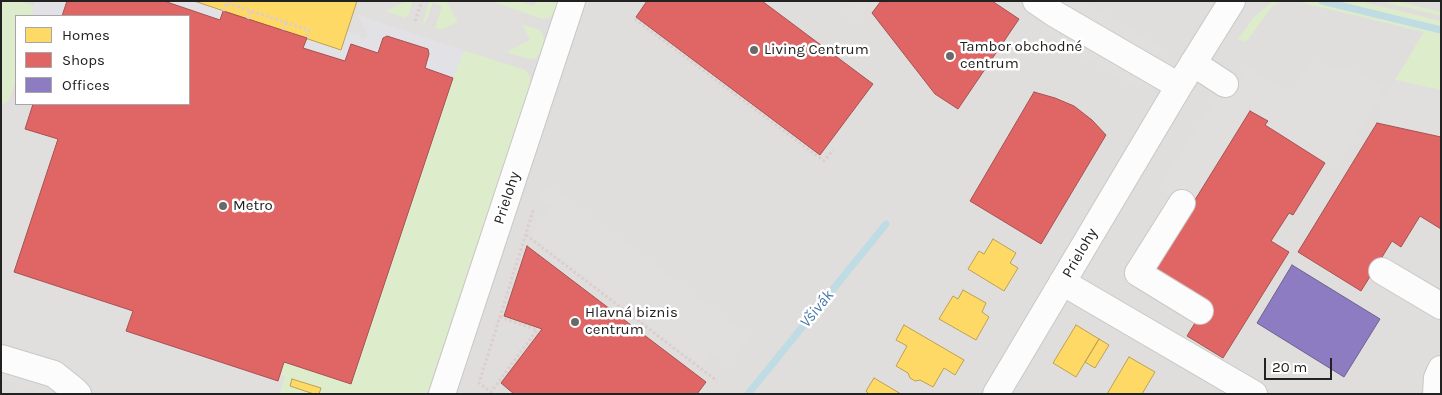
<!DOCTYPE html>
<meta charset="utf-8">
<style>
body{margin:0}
#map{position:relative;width:1442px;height:395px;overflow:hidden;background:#f0eeeb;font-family:Karla,sans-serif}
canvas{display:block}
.frame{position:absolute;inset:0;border:2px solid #222;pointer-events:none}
.legend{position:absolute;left:15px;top:15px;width:175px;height:90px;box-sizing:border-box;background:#fff;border:1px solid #a7a7a7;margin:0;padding:6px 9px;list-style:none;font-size:15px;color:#222}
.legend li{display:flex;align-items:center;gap:10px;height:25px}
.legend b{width:25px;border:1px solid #a7a7a7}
.scale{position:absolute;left:1264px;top:358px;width:68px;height:22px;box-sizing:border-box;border:2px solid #222;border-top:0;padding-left:6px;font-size:15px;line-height:18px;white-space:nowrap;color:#222;-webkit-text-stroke:4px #fff;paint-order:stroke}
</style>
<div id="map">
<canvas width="1442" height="395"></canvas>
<div class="frame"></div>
<ul class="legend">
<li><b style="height:14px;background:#ffd966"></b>Homes</li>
<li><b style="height:14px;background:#e06666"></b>Shops</li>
<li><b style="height:14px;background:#8e7cc3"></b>Offices</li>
</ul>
<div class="scale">20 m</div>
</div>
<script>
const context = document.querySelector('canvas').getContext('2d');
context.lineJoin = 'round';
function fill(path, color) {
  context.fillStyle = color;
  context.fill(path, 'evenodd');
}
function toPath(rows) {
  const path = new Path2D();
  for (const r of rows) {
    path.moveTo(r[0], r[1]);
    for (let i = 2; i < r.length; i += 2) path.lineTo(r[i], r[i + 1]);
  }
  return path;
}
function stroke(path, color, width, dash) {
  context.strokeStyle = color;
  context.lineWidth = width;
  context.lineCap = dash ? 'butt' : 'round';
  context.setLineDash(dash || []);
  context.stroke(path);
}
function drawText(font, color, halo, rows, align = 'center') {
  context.font = font + ' Karla,sans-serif';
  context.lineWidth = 5;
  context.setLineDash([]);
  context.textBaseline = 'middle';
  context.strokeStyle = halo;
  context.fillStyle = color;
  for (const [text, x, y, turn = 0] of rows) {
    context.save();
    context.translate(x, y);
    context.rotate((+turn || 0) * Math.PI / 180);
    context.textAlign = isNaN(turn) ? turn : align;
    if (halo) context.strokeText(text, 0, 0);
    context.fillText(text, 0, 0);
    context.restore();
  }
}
fill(toPath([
 [1,1,1441,1,1441,394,2,394,1,393],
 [16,16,189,16,189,104,16,104]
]), '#dfdedc');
fill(toPath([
 [1,1,21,1,34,6,31,16,16,16,16,80,9,101,1,105],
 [405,1,413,1,408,17,405,18,385,11],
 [429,1,447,1,458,22,442,30,435,28,442,6,433,3,425,24,423,23],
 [490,1,520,1,534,6,536,1,558,2,554,12,549,18,542,19],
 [1273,1,1282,1,1272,7,1246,42,1238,39,1253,18],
 [1295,1,1359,1,1441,21,1441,90,1395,80,1424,32],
 [1380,1,1396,1,1441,12,1441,16],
 [522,24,539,30,543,34,544,42,541,52,536,58,529,59,506,52,529,40],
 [464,50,525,70,530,76,530,85,427,394,319,394,321,388,292,379,290,386,314,394,279,394,285,377,280,375,284,362,351,384,453,78]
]), '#ddeccb');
fill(toPath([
 [194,1,405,1,385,11,405,18,409,15,413,1,429,1,423,23,442,30,458,22,447,1,490,1,526,13,522,24,530,40,506,52,503,63,359,16,368,35,362,39,351,36,348,30,341,50],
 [853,1,872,1,856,22,844,12],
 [1054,1,1084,1,1163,48,1155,62],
 [1049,18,1148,76,1139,90,1041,31],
 [1310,62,1356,70,1385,88,1336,169,1265,125,1267,121,1250,111,1190,208,1158,188,1230,76,1239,82,1248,67,1290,93],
 [16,80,16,104,33,104,25,129,58,139,14,272,133,311,127,331,277,381,280,375,285,377,279,394,45,394,1,379,1,105,9,101],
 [1395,80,1441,90,1441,137,1377,123,1383,102],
 [549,184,750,337,728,366,712,353,702,366,531,236,551,208,538,198]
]), '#e0dfde');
fill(toPath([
 [35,1,67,1,62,16,31,16],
 [164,1,194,1,223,11,220,20],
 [358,15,464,50,453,78,425,68,429,54,428,49,378,53,351,44,345,61,303,48,307,38,341,50,348,29,351,35,358,32,362,39,368,35]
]), '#e2e1e5');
const homes = toPath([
 [194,1,357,1,341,50,194,1],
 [993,239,1016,253,1010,263,1018,268,1004,291,968,269,979,251,984,254,993,239],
 [963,290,986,303,982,312,989,317,976,340,939,319,953,296,958,299,963,290],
 [904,325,964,360,955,375,944,368,933,387,920,380,915,381,910,378,908,373,896,366,907,346,896,340,904,325],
 [1076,325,1099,339,1076,377,1053,363,1076,325],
 [1099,339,1109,345,1095,368,1085,362,1099,339],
 [1129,357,1155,372,1142,394,1107,394,1129,357],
 [874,378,901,394,869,394,866,391,874,378],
 [292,379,321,388,319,394,314,394,290,386,292,379]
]);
fill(homes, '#ffd966');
stroke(homes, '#bda252', 1);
const shops = toPath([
 [67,1,164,1,220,20,223,11,307,38,303,48,345,61,351,44,378,53,383,38,387,36,428,49,429,54,425,68,453,78,351,384,284,362,278,381,126,331,133,311,14,272,58,139,25,129,33,104,189,104,189,16,62,16,67,1],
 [647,1,762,1,873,84,820,155,636,17,647,1],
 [881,1,992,1,1019,19,958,109,935,94,872,13,881,1],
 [1034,92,1055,98,1074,106,1092,120,1106,135,1041,244,970,201,1034,92],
 [1250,111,1268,121,1265,125,1325,163,1293,215,1289,213,1271,241,1289,252,1223,358,1187,336,1206,305,1151,271,1250,111],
 [1377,123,1441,137,1441,229,1420,216,1401,247,1392,241,1361,291,1298,252,1377,123],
 [527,246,706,382,697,394,514,394,501,383,542,329,504,316,527,246]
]);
fill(shops, '#e06666');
stroke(shops, '#a75252', 1);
const offices = toPath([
 [1292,265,1380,319,1344,377,1257,323,1292,265]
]);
fill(offices, '#8e7cc3');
stroke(offices, '#6e6193', 1);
stroke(toPath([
 [1322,1,1441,30],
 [748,394,886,224]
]), '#bfdbe3', 7);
const minor = toPath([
 [1036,1,1055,14,1179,86],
 [1193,63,1225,84],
 [1182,203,1138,273,1200,311],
 [1382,271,1441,306],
 [1062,282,1254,394],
 [1,358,54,374,74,390,78,394],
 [442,394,572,1],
 [996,394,1179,86,1232,1],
 [1436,394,1437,378,1441,369]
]);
stroke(minor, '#c9c8c7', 28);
stroke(toPath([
 [223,11,227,3,309,30,307,38],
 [248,19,251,11],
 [635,19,824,161,833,150],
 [415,21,422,1],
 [283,30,286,23],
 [526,235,717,381],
 [500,317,537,330,491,392,479,383,534,208]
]), '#dccecd', 3, [2.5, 2.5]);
stroke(minor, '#fdfcfc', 26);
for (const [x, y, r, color] of [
 [754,50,5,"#6a6968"],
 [950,56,5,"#6a6968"],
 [223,206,5,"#6a6968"],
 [575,322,5,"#6a6968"]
]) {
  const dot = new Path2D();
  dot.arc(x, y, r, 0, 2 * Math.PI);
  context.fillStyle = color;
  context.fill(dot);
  stroke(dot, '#fff', 2);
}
drawText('15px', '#222', '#fff', [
 ["Tambor obchodné",960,47],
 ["centrum",960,64],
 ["Living Centrum",764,50],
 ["Metro",233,206],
 ["Hlavná biznis",585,313],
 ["centrum",585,330]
], 'left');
drawText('15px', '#222', '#fff', [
 ["Prielohy",507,198,-72],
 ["Prielohy",1080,253,-60]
]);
drawText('italic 16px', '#4a7aab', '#fff', [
 ["Všivák",817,309,-51]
]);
</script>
